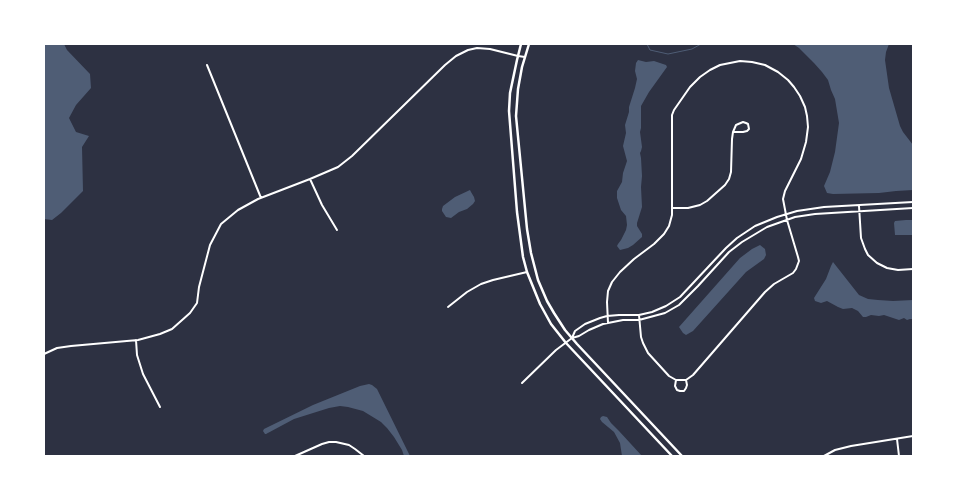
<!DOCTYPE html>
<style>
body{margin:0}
#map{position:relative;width:957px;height:500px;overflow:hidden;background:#2d3142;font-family:"Titillium Web",sans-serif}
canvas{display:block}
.frame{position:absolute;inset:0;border:45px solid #fff;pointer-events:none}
</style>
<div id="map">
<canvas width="957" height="500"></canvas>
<div class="frame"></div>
</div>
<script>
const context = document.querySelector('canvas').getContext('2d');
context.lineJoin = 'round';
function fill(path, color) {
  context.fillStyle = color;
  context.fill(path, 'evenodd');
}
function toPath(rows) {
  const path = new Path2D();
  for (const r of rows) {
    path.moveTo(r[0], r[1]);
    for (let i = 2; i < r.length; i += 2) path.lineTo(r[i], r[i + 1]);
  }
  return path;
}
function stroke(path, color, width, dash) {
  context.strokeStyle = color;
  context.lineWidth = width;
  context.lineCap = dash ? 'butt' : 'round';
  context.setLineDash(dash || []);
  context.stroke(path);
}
fill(toPath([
 [44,44,64,44,67,50,90,74,91,88,76,105,69,118,76,132,89,136,82,147,83,191,61,213,52,220,44,219],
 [793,44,825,44,832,45,844,44,889,44,886,52,885,60,889,88,900,126,903,132,913,145,913,190,896,191,879,193,833,194,827,193,824,186,830,172,835,152,839,123,835,99,831,90,828,80,822,72,814,63,799,48],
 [638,60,646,62,654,61,666,65,667,67,649,92,641,106,641,128,640,132,642,147,641,151,640,153,641,158,642,176,641,187,642,207,637,223,637,226,642,234,642,237,633,245,628,248,620,250,617,246,618,244,621,240,626,230,627,225,626,216,621,210,617,198,617,191,622,182,623,173,627,161,623,146,626,133,625,125,629,112,629,107,635,88,637,79,635,71,636,63],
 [470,190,471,192,474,197,475,201,473,204,467,209,459,212,451,218,446,217,442,211,442,209,443,206,455,197],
 [906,220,913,220,913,235,895,235,894,223,895,221],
 [760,245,765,249,766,255,764,259,746,272,693,331,686,335,683,333,679,327,740,258,752,249],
 [833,262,859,295,868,299,878,300,893,301,913,300,913,319,910,319,907,320,904,318,899,320,884,315,879,316,871,315,866,317,863,317,858,311,852,308,843,309,838,307,827,301,821,303,815,301,814,298,826,279,831,266],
 [369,384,372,385,377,389,410,456,404,456,402,450,394,437,387,428,381,422,363,411,348,407,340,406,329,408,294,419,266,434,265,434,263,431,264,429,266,428,313,405,360,386],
 [603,416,607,417,611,423,619,431,642,456,622,456,620,443,614,432,602,422,600,419,601,417]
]), '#4f5d75');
stroke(toPath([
 [647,44,650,50,668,54,692,49,701,44]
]), '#4f5d75', 1);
stroke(toPath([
 [207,65,261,198],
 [743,122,746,123,748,124,749,129,747,131,743,132,733,132,736,125,743,122],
 [310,179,322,205,337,230],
 [859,206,861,238,865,249,868,255,877,263,887,268,898,270,913,269],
 [672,208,688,208,700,205,707,201,725,185,729,179,731,172,732,139,733,132],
 [448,307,467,292,481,284,493,280,527,272],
 [608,323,607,302,608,291,612,282,620,272,634,259,654,244,664,234,669,226,672,215,672,115,674,110,690,87,700,77,710,70,720,65,740,61,752,62,765,65,778,72,788,80,794,87,800,96,805,107,807,116,808,127,806,142,801,159,785,191,783,199,787,220,798,257,799,261,796,269,793,273,774,284,765,292,693,375,686,380,676,380,669,376,648,353,643,343,641,337,639,315],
 [572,338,579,336,589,330,603,324,623,320,639,320,665,313,679,305,698,286,729,252,742,242,767,227,795,217,815,214,913,208],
 [136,340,137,355,143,374,160,407],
 [44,354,57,348,71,346,138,340,160,334,172,329,190,313,197,303,199,287,210,245,221,224,238,210,258,199,310,179,338,167,352,156,445,65,456,56,468,50,477,48,490,49,518,56,525,57],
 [676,380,675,386,677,390,680,391,684,391,686,388,687,385,686,380],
 [522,383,556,350,572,338,575,331,585,324,600,318,607,316,619,315,639,315,652,312,666,306,680,297,726,248,737,238,755,226,777,217,797,211,824,207,913,202],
 [897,439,899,456],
 [295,456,322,444,329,442,336,442,349,445,355,449,364,456],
 [824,456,835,450,851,446,913,436]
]), '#fff', 2);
stroke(toPath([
 [521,44,517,60,510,93,509,111,517,212,523,257,527,272,540,304,551,324,566,343,672,456],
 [529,44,522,67,518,89,516,116,527,229,531,253,538,280,547,301,554,313,565,330,577,344,682,456]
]), '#fff', 2.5);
</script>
